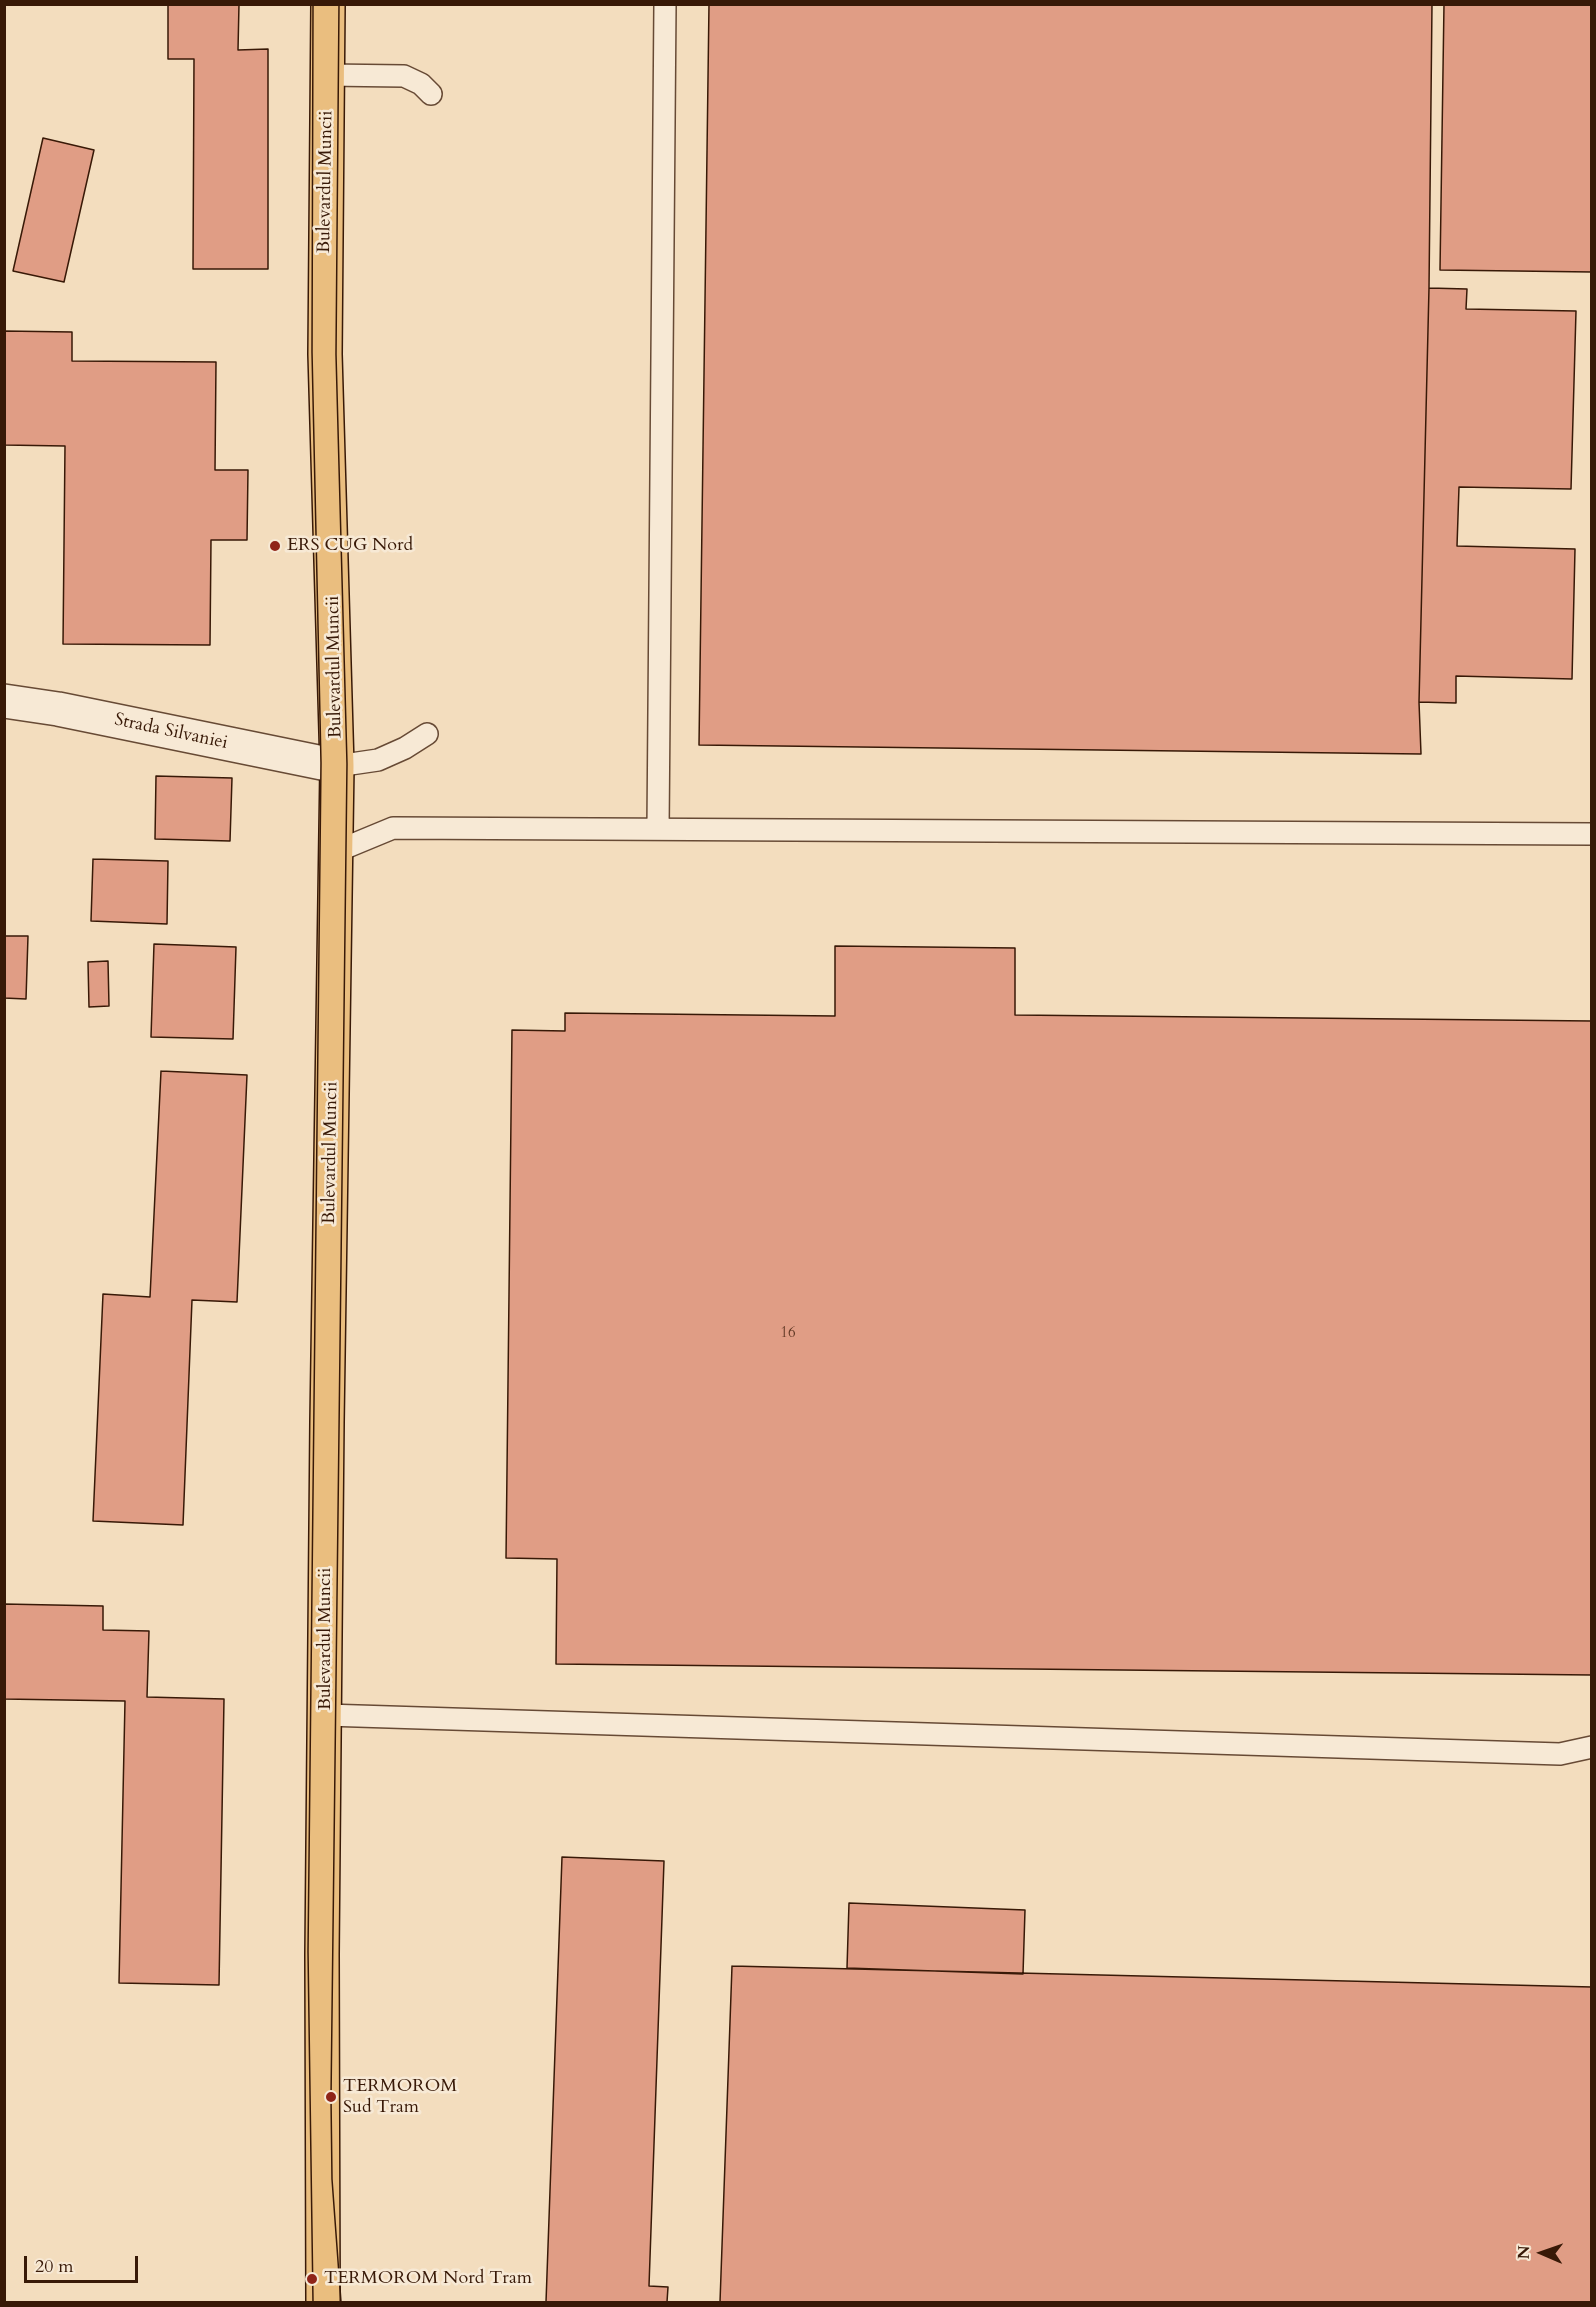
<!DOCTYPE html>
<style>
body{margin:0}
#map{position:relative;width:1596px;height:2307px;overflow:hidden;background:#f3ddbe;font-family:Cardo,serif}
canvas{display:block}
.frame{position:absolute;inset:0;border:6px solid #381907;pointer-events:none}
.north{position:absolute;left:1512px;top:2223px;width:60px;height:60px;-webkit-text-stroke:4px #f7e9d5;paint-order:stroke;rotate:272deg;font-size:16px;font-weight:700;line-height:24px;text-align:center;color:#381907}
.north::after{content:'';display:block;margin:auto;width:21px;height:27px;background:#381907;clip-path:polygon(50% 0,100% 100%,50% 72%,0 100%)}
.scale{position:absolute;left:24px;top:2256px;width:114px;height:27px;box-sizing:border-box;border:3px solid #381907;border-top:0;padding-left:8px;font-size:18px;line-height:21px;white-space:nowrap;color:#381907;-webkit-text-stroke:4px #f7e9d5;paint-order:stroke}
</style>
<div id="map">
<canvas width="1596" height="2307"></canvas>
<div class="frame"></div>
<div class="north">N</div>
<div class="scale">20 m</div>
</div>
<script>
const context = document.querySelector('canvas').getContext('2d');
context.lineJoin = 'round';
function fill(path, color) {
  context.fillStyle = color;
  context.fill(path, 'evenodd');
}
function toPath(rows) {
  const path = new Path2D();
  for (const r of rows) {
    path.moveTo(r[0], r[1]);
    for (let i = 2; i < r.length; i += 2) path.lineTo(r[i], r[i + 1]);
  }
  return path;
}
function stroke(path, color, width, dash) {
  context.strokeStyle = color;
  context.lineWidth = width;
  context.lineCap = dash ? 'butt' : 'round';
  context.setLineDash(dash || []);
  context.stroke(path);
}
function drawText(font, color, halo, rows, align = 'center') {
  context.font = font + ' Cardo,serif';
  context.lineWidth = 5;
  context.setLineDash([]);
  context.textBaseline = 'middle';
  context.strokeStyle = halo;
  context.fillStyle = color;
  for (const [text, x, y, turn = 0] of rows) {
    context.save();
    context.translate(x, y);
    context.rotate((+turn || 0) * Math.PI / 180);
    context.textAlign = isNaN(turn) ? turn : align;
    if (halo) context.strokeText(text, 0, 0);
    context.fillText(text, 0, 0);
    context.restore();
  }
}
const building = toPath([
 [168,4,239,4,238,50,268,49,268,269,193,269,194,59,168,59,168,4],
 [709,4,1432,4,1429,288,1419,702,1421,754,699,745,709,4],
 [1444,4,1592,4,1592,272,1440,270,1444,4],
 [43,138,94,150,64,282,13,271,43,138],
 [1429,288,1467,289,1466,309,1576,311,1571,489,1459,487,1457,546,1575,549,1572,679,1456,676,1456,703,1419,702,1429,288],
 [4,331,72,332,72,361,216,362,215,470,248,470,247,540,211,540,210,645,63,644,65,446,4,445,4,331],
 [156,776,232,778,230,841,155,839,156,776],
 [93,859,168,861,167,924,91,921,93,859],
 [4,936,28,936,26,999,4,998,4,936],
 [154,944,236,947,233,1039,151,1037,154,944],
 [835,946,1015,948,1015,1015,1592,1021,1592,1675,556,1664,557,1559,506,1558,512,1030,565,1031,565,1013,835,1016,835,946],
 [108,961,109,1006,89,1007,88,962,108,961],
 [161,1071,247,1075,237,1302,192,1300,183,1525,93,1521,103,1294,150,1297,161,1071],
 [4,1604,103,1606,103,1630,149,1631,147,1697,224,1699,219,1985,119,1983,125,1701,4,1699,4,1604],
 [562,1857,664,1861,649,2286,668,2287,667,2302,546,2302,562,1857],
 [849,1903,1025,1910,1023,1974,847,1968,849,1903],
 [732,1966,1592,1987,1592,2302,720,2302,732,1966]
]);
fill(building, '#e09d85');
stroke(building, '#381907', 1.5);
const service = toPath([
 [327,75,404,76,421,84,431,94],
 [337,766,378,760,405,748,427,734],
 [658,829,665,4],
 [335,852,393,828,1592,834],
 [326,1715,1560,1754,1592,1747]
]);
const minor = toPath([
 [4,701,58,709,337,766]
]);
const primary = toPath([
 [323,2302,322,1954,327,1422,337,766,325,354,328,4]
]);
stroke(service, '#674a35', 24);
stroke(minor, '#674a35', 36);
stroke(primary, '#381907', 36);
stroke(service, '#f7e9d5', 21);
stroke(minor, '#f7e9d5', 33);
stroke(primary, '#eabe7f', 33);
stroke(toPath([
 [339,4,336,354,347,764,331,2097,332,2179,341,2302],
 [313,2302,308,1951,321,763,312,352,313,4]
]), '#381907', 1.5);
for (const [x, y, r, color] of [
 [275,546,6,"#8f2418"],
 [331,2097,6,"#8f2418"],
 [312,2279,6,"#8f2418"]
]) {
  const dot = new Path2D();
  dot.arc(x, y, r, 0, 2 * Math.PI);
  context.fillStyle = color;
  context.fill(dot);
  stroke(dot, '#f7e9d5', 2);
}
drawText('15px', '#623a26', null, [
 ["16",788,1334]
]);
drawText('18px', '#381907', '#f7e9d5', [
 ["Bulevardul Muncii",326,182,-89],
 ["Bulevardul Muncii",335,667,-91],
 ["Strada Silvaniei",171,732,12],
 ["Bulevardul Muncii",331,1153,-89],
 ["Bulevardul Muncii",326,1639,-90]
]);
drawText('18px', '#381907', '#f7e9d5', [
 ["ERS CUG Nord",287,546],
 ["TERMOROM",343,2087],
 ["Sud Tram",343,2108],
 ["TERMOROM Nord Tram",324,2279]
], 'left');
</script>
